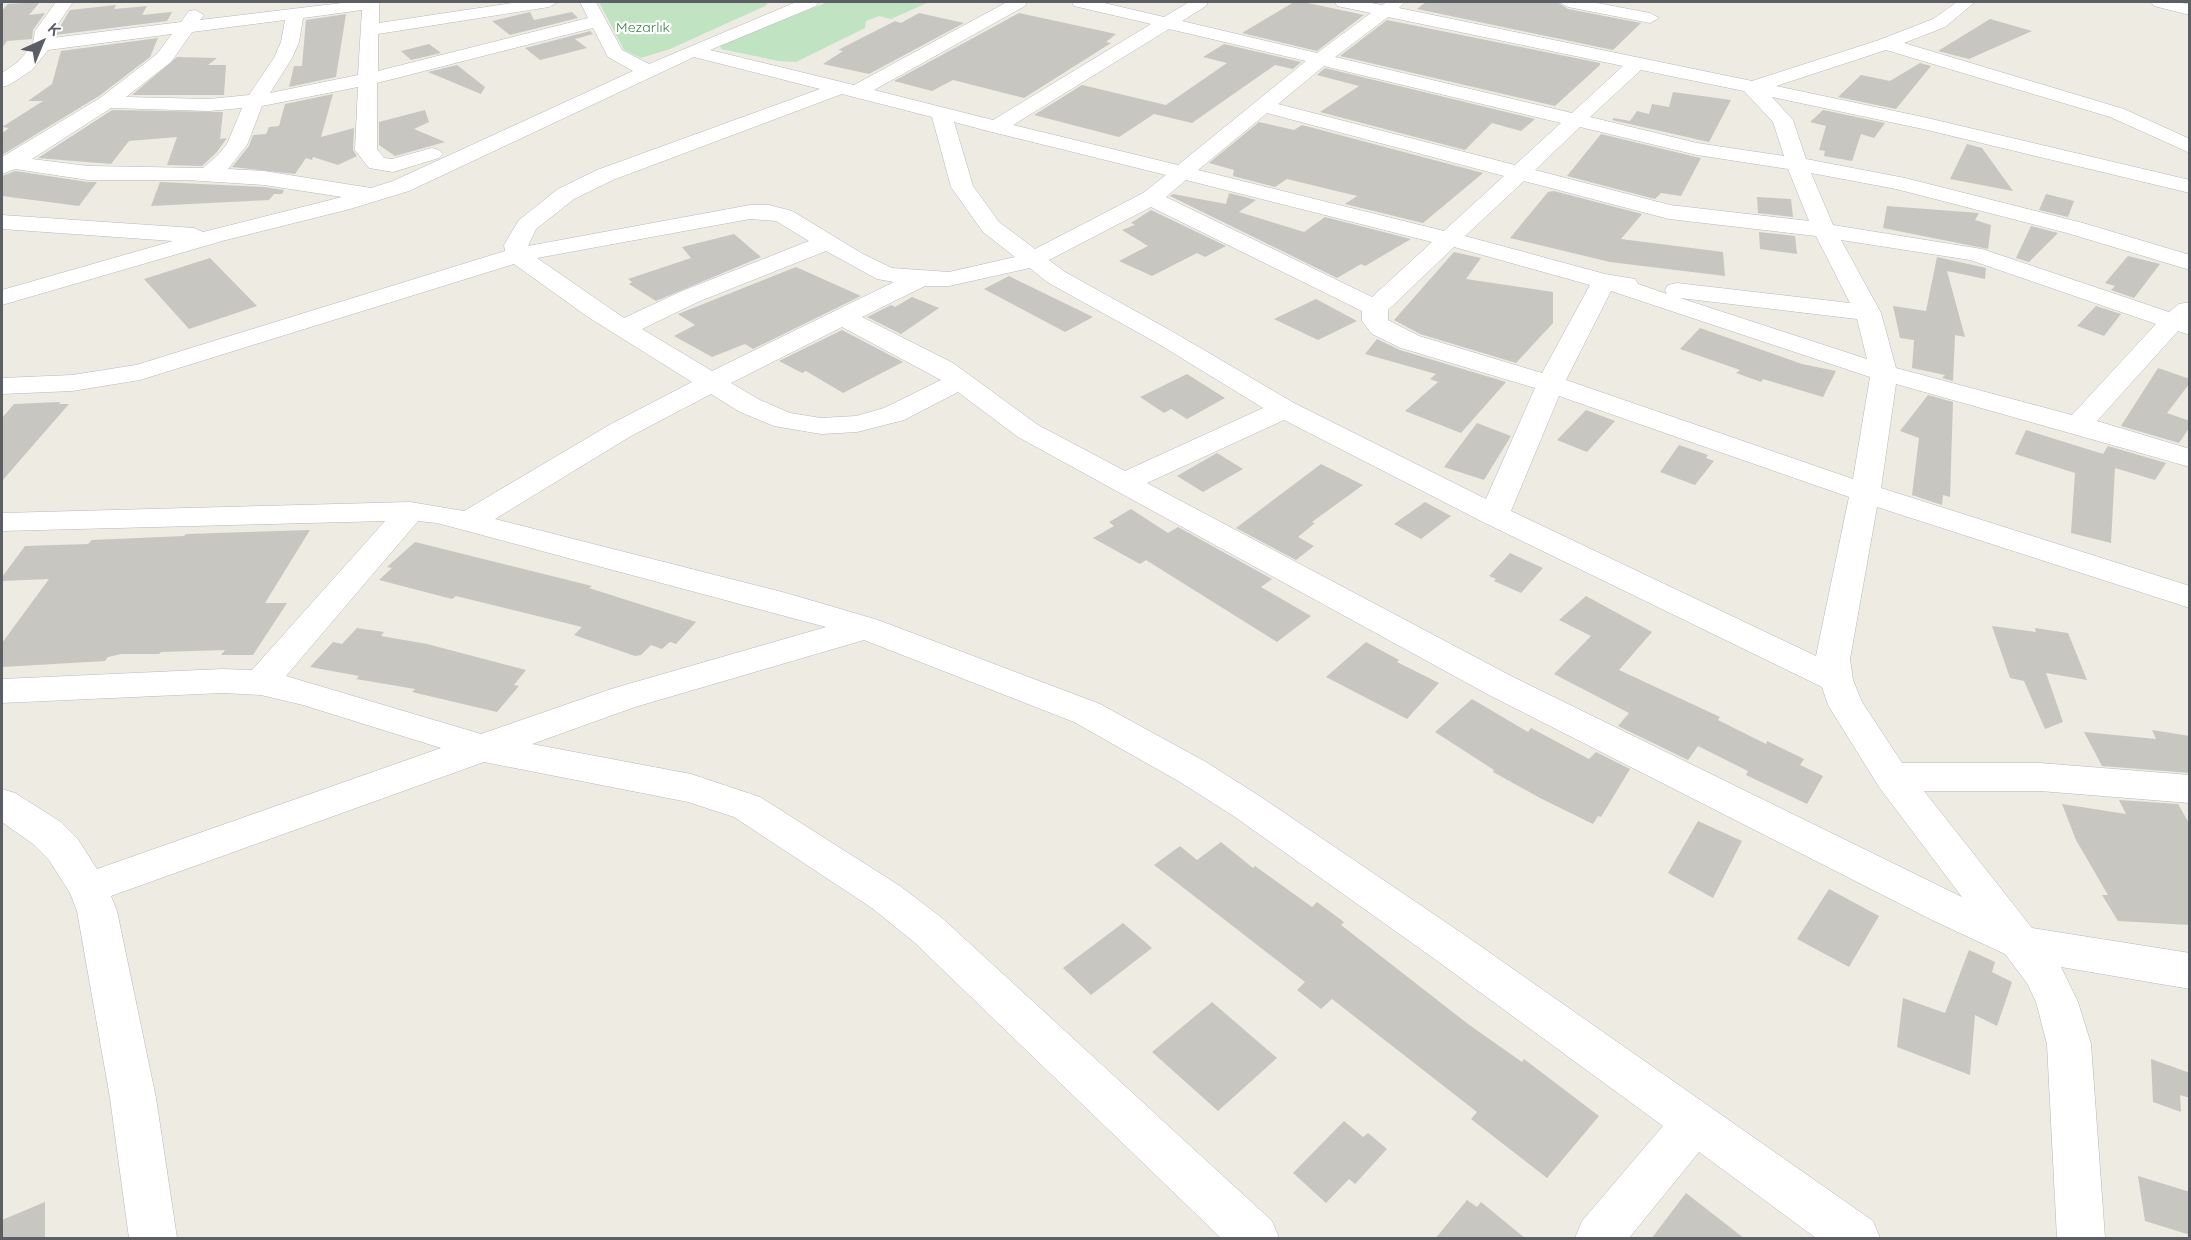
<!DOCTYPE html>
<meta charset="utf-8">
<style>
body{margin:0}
#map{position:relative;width:2191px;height:1240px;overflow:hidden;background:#edebe2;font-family:Quicksand,sans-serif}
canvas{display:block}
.frame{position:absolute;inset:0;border:3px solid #5b5e62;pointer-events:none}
.north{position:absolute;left:12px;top:12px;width:60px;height:60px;-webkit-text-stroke:4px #fff;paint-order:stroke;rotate:44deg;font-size:16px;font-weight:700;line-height:24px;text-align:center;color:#5b5e62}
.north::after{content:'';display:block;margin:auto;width:21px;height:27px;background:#5b5e62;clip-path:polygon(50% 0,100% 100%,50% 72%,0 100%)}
</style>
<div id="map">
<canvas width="2191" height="1240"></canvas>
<div class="frame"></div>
<div class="north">K</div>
</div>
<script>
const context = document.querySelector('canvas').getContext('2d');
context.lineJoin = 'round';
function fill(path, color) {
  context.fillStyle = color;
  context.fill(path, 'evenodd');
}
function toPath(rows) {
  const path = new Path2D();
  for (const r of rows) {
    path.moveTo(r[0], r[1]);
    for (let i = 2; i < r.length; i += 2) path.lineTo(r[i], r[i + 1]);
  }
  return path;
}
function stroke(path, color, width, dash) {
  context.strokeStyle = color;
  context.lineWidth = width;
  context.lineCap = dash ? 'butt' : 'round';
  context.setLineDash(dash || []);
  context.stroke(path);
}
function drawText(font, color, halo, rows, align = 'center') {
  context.font = font + ' Quicksand,sans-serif';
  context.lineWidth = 4.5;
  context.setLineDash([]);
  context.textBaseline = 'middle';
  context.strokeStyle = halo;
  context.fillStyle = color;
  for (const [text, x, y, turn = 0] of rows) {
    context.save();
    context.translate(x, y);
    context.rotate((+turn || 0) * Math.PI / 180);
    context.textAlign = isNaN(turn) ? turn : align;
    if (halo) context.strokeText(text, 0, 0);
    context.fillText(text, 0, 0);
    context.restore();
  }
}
fill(toPath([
 [599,2,769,2,765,6,670,49,641,58,624,50],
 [828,2,929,2,891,19,879,16,866,21,865,28,796,62,779,61,721,49,720,45]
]), '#c0e3c2');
fill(toPath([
 [40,2,29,15,45,13,33,30,32,39,7,41,2,48,2,11,8,4],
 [1294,2,1303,2,1364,15,1317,51,1242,33],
 [1426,2,1557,2,1568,9,1641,23,1613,50,1417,9],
 [116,5,114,9,147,6,142,15,172,12,167,21,55,35,70,10],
 [530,12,534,20,572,12,578,18,510,35,492,21],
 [919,13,964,23,869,74,823,64,843,51,838,50,895,21,901,23],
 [1019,13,1116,34,1106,42,1111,43,1024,98,953,80,932,91,894,81],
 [346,14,336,77,289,87,294,66,302,66,306,20],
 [1990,19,2032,31,1969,59,1938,51],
 [1387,20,1600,63,1600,65,1555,106,1340,56],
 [590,31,593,34,575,39,587,48,540,60,525,48],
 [158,38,150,57,99,96,2,155,2,133,9,128,2,127,43,101,28,101,52,84,61,51],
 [429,44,441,53,411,60,401,51],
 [1224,44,1301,62,1293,69,1275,65,1192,123,1154,114,1119,137,1034,115,1082,85,1166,105,1227,63,1203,57],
 [177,57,217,58,208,65,226,65,224,95,132,95],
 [1920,63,1931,66,1896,109,1838,97,1861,75,1890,81],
 [457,65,485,87,481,94,428,72],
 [1325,68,1535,119,1521,131,1492,123,1465,150,1320,112,1359,86,1317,75],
 [1673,92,1731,100,1709,142,1612,120,1614,118,1630,121,1637,111,1649,114,1652,104,1669,107],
 [333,94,321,137,354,128,353,150,357,156,338,165,313,157,312,160,306,158,295,174,232,167,249,146,253,135,266,134,269,127,279,126,285,104],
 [112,110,223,112,220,139,227,138,216,153,202,166,167,165,177,137,129,141,111,164,38,158],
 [425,110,429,122,414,129,445,142,395,156,379,145,379,122],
 [1823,110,1885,123,1874,138,1861,134,1852,161,1824,156,1825,151,1819,150,1826,126,1810,122],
 [1259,122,1294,130,1302,125,1483,173,1423,223,1345,204,1357,196,1287,179,1275,187,1233,176,1234,170,1209,163],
 [1601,134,1696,157,1701,158,1681,196,1661,193,1655,199,1567,176],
 [1967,144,1982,148,2013,191,1950,179],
 [15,171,88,182,97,182,79,206,2,196,2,176],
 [160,182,264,187,284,190,282,194,274,194,269,200,151,206],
 [1554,191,1642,214,1621,239,1723,252,1725,276,1610,262,1510,238,1548,192],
 [1229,193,1256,200,1239,212,1304,232,1325,217,1411,239,1365,266,1361,264,1337,278,1170,196,1173,194,1226,204],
 [2046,194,2074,201,2068,217,2039,210],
 [1757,197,1791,199,1793,217,1758,213],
 [1887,206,1979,213,1975,220,1991,225,1988,249,1883,228],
 [1151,210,1226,246,1205,257,1197,253,1152,276,1119,261,1148,246,1122,230,1135,225,1131,223],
 [2031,226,2058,233,2029,262,2016,258],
 [1759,232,1795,236,1797,254,1760,249],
 [734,234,761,257,656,301,629,284,632,282,628,279,691,258,682,247],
 [1454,252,1481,258,1466,279,1553,292,1553,323,1516,363,1420,334,1394,320],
 [2128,256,2160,264,2134,298,2111,290,2115,286,2105,283],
 [1937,257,1986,268,1985,279,1947,271,1965,337,1955,335,1953,381,1942,378,1945,375,1912,368,1914,340,1900,338,1893,306,1926,311],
 [210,258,257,306,189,329,144,279],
 [796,267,861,296,753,349,745,344,712,357,674,336,695,325,678,314],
 [1009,276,1019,281,1093,317,1065,332,984,289],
 [912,297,939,308,901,334,867,317,891,305,895,307],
 [1316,299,1357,321,1318,340,1274,319],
 [2096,306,2121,314,2104,336,2077,326],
 [1700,328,1802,364,1836,371,1823,397,1763,379,1761,382,1736,373,1740,370,1680,349],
 [842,330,903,362,843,393,806,371,802,373,779,361],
 [1377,339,1400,350,1506,382,1461,433,1405,411,1438,382,1430,379,1436,374,1365,354],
 [2158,368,2190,379,2190,383,2167,413,2190,421,2190,427,2179,443,2121,426],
 [1187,374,1225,398,1187,419,1171,409,1164,413,1140,397],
 [1928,395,1953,402,1950,497,1943,495,1942,505,1912,495,1919,438,1900,431],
 [60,402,59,404,69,404,2,481,2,418,14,404],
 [1586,410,1615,421,1587,452,1557,440],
 [1477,423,1511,436,1484,480,1444,467],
 [2026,430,2103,454,2108,446,2166,463,2155,480,2115,468,2111,543,2071,533,2075,473,2015,454],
 [1679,445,1708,455,1706,458,1714,461,1695,485,1660,472],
 [1217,453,1243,469,1203,492,1177,476],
 [1321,464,1363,485,1312,522,1315,523,1298,537,1314,546,1296,560,1236,528],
 [1425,502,1451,516,1421,539,1394,524],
 [1131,509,1168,533,1178,527,1272,579,1261,587,1311,616,1277,642,1146,560,1140,564,1093,538,1114,526,1109,522],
 [310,530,265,603,287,603,253,655,221,655,225,650,161,652,159,654,121,654,108,657,105,661,2,667,2,643,49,579,2,581,2,577,25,546,88,544,92,540,184,536,186,534],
 [415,542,592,586,589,588,696,622,676,644,670,642,662,649,651,645,641,655,635,656,574,635,582,627,456,596,452,599,379,580,392,568,387,567],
 [1510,553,1543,568,1521,593,1494,581,1496,579,1489,576],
 [1586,596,1652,632,1619,670,1720,717,1718,720,1766,744,1767,741,1804,759,1800,765,1823,776,1807,804,1746,775,1748,771,1698,746,1688,760,1618,726,1629,713,1554,674,1591,636,1559,620],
 [1992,626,2036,632,2035,628,2068,633,2087,680,2046,673,2063,722,2045,729,2024,681,2010,678],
 [357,628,384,632,381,636,427,644,526,670,514,685,519,686,497,712,412,692,415,689,356,679,359,676,310,667,333,642,342,644],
 [1366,642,1399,660,1397,662,1439,683,1407,719,1326,677],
 [1472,699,1528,732,1531,728,1589,759,1596,752,1630,769,1601,817,1598,816,1593,824,1542,799,1493,772,1494,770,1435,732],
 [2152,730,2190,736,2190,773,2102,766,2084,732,2156,739],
 [2119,800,2178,804,2190,825,2190,925,2118,921,2102,895,2108,895,2076,840,2062,804,2126,814],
 [1698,821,1742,841,1713,898,1668,873],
 [1221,842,1253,868,1255,866,1312,907,1317,902,1344,922,1341,925,1468,1024,1522,1062,1524,1059,1599,1116,1547,1178,1471,1119,1477,1112,1332,999,1321,1009,1297,990,1305,982,1154,865,1180,846,1197,860],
 [1829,889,1879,916,1849,967,1797,939],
 [1123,923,1152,948,1091,995,1063,968],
 [1969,950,1995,962,1992,972,2012,982,1997,1026,1975,1015,1970,1075,1897,1047,1903,998,1945,1013],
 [1212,1002,1277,1058,1218,1111,1152,1052],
 [2151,1059,2190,1073,2190,1098,2180,1095,2181,1112,2153,1102],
 [1344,1121,1363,1137,1368,1133,1387,1149,1355,1184,1349,1179,1326,1203,1293,1173],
 [2138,1176,2190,1192,2190,1235,2145,1221],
 [1686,1193,1745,1239,1651,1239],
 [1467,1200,1477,1207,1481,1202,1526,1239,1435,1239],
 [45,1202,45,1239,2,1239,2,1220]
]), '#c8c6c0');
const minor = toPath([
 [56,2,73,2,53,31,52,38,181,22,189,11,195,10,204,15,200,20,350,2,379,2,379,23,519,2,558,2,549,7,378,34,378,71,588,18,580,2,596,2,622,50,649,64,796,2,818,2,816,6,710,50,854,85,1007,2,1027,2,1025,6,874,90,993,120,1151,24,1074,6,1072,2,1100,2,1164,17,1189,2,1208,2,1206,6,1182,21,1317,53,1371,13,1337,6,1335,2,1366,2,1382,5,1387,2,1405,2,1399,8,1752,81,1879,40,1933,19,1957,2,1975,2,1945,27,1904,43,2124,109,2190,139,2190,153,2110,117,1886,50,1776,86,1923,117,2190,180,2190,193,1923,129,1772,97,1793,120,1806,159,1905,178,2083,223,2190,255,2190,270,2067,233,1896,189,1811,173,1833,225,1982,249,2169,312,2179,304,2190,302,2190,335,2178,331,2097,421,2190,449,2190,467,1896,384,1881,488,2190,586,2190,608,1877,507,1850,659,1853,680,1862,702,1902,763,2040,763,2190,775,2190,803,2040,791,1924,791,2032,928,2190,953,2190,989,2061,967,2078,1002,2091,1044,2105,1238,2057,1238,2047,1044,2036,1002,2027,983,2005,954,1932,920,1489,695,1018,437,958,392,904,420,857,432,821,434,774,426,740,412,711,394,631,436,495,519,786,593,878,620,1100,704,1206,762,1261,797,1466,936,1873,1221,1880,1238,1816,1238,1699,1152,1629,1238,1575,1238,1582,1221,1663,1126,1436,960,1235,817,1180,782,1074,722,864,640,635,707,532,744,691,774,760,797,900,886,942,918,1272,1221,1279,1238,1221,1238,914,942,872,908,734,817,688,802,484,762,111,896,117,911,156,1098,177,1238,129,1238,110,1098,77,911,70,893,49,860,33,844,2,822,2,789,15,793,61,822,77,838,97,869,441,748,303,705,261,695,222,693,2,703,2,679,222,669,252,670,385,521,2,531,2,513,410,502,464,511,611,424,692,382,588,317,514,264,140,380,72,391,2,394,2,378,72,375,136,365,505,251,504,245,519,220,558,189,597,170,820,89,694,57,409,191,350,209,222,241,2,305,2,290,173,241,2,229,2,215,194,228,203,232,342,197,264,185,187,180,88,180,15,169,2,174,2,157,100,98,157,54,172,34,48,50,32,70,9,85,2,87,2,73,18,62,33,44,35,31,56,2],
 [362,10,358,75,270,93,292,58,299,42,303,18,362,10],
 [1388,17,1623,66,1572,113,1335,57,1388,17],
 [285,20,281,42,274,58,249,95,209,99,126,97,171,62,192,32,285,20],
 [593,28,608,57,633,71,393,181,371,188,264,171,228,169,247,145,262,106,358,87,355,150,369,168,393,172,439,158,443,154,439,150,432,148,392,159,384,158,377,149,377,83,593,28],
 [1169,29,1306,61,1178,165,1013,125,1169,29],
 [1324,66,1561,123,1515,165,1278,104,1324,66],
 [1641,70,1744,91,1773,122,1784,156,1697,143,1590,117,1641,70],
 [842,94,932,117,951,187,983,232,1015,257,949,272,892,268,863,254,792,211,769,205,750,205,528,246,536,229,574,199,613,180,842,94],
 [111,108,209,111,242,108,227,144,218,155,203,168,88,166,32,159,111,108],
 [1267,113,1504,176,1444,231,1198,170,1267,113],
 [954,122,988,131,1166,175,1143,193,1035,249,999,222,973,186,954,122],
 [1580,127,1697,155,1788,169,1809,221,1670,205,1535,170,1580,127],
 [1186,180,1432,242,1372,297,1166,197,1186,180],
 [1524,181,1669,219,1816,236,1850,303,1677,283,1668,285,1665,290,1667,294,1638,284,1635,279,1605,274,1465,236,1524,181],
 [1151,207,1362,311,1362,321,1372,334,1401,348,1535,388,1486,499,1294,403,1175,333,1065,272,1049,260,1151,207],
 [750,219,776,221,809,241,682,291,624,318,537,258,750,219],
 [1841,240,1970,260,2156,324,2072,415,1896,368,1881,313,1841,240],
 [1454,247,1590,285,1542,373,1419,336,1388,320,1388,310,1454,247],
 [826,251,877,279,894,282,712,371,642,329,700,301,826,251],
 [1030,268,1047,282,1157,343,1263,408,1125,471,1038,425,953,363,862,317,925,286,949,286,1030,268],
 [1611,291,1870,377,1853,479,1566,380,1611,291],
 [1680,298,1857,319,1867,359,1680,298],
 [842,327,941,380,884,408,856,416,821,418,790,413,760,400,731,383,842,327],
 [1559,396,1849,497,1816,656,1511,511,1559,396],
 [1284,420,1483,522,1822,687,1828,705,1879,787,1962,897,1513,677,1147,483,1284,420],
 [418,521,437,523,826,627,611,689,481,734,286,676,418,521],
 [1559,2,1592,2,1650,13,1659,18,1650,23,1568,7,1559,2],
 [2151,2,2178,2,2190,5,2190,15,2154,6,2151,2]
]);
stroke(minor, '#b5b8bc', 1);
fill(minor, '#fff');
drawText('14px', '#398341', '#fff', [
 ["Mezarlık",643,28]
]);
</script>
